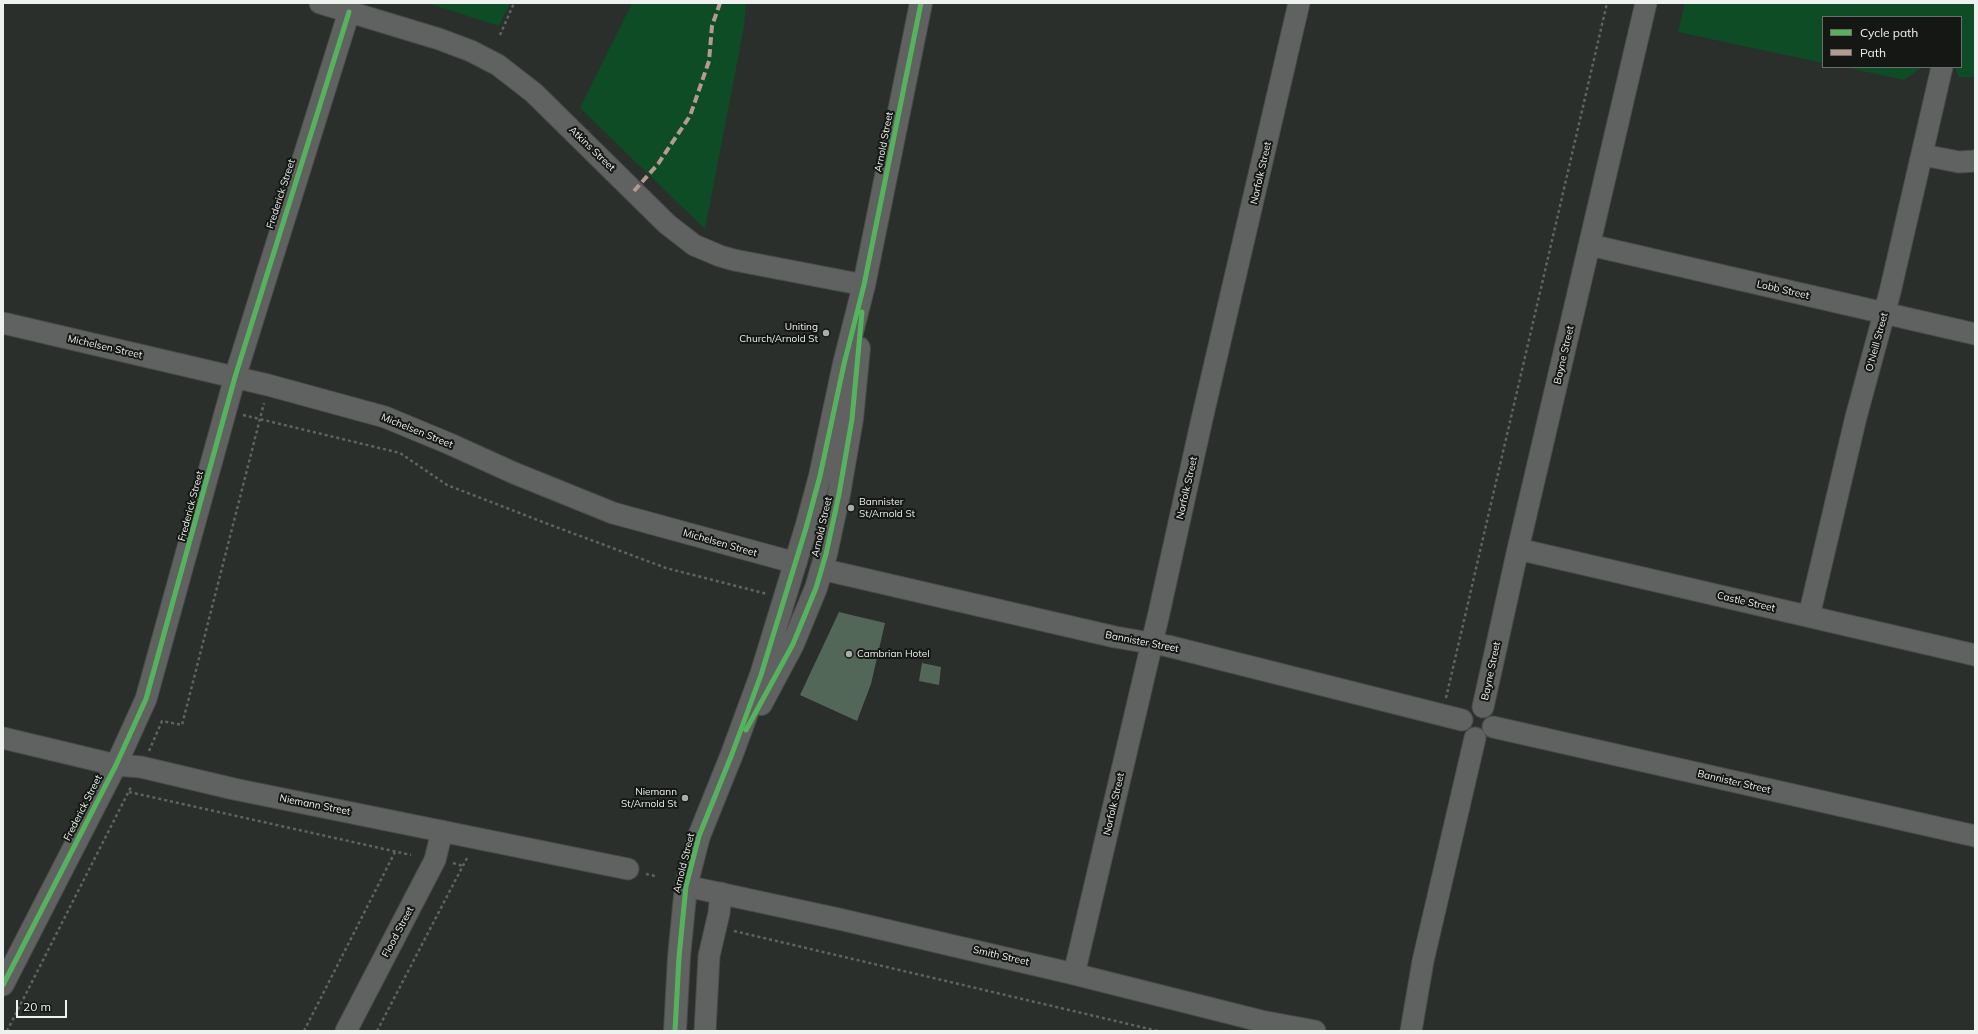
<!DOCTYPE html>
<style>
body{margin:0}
#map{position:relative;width:1978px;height:1034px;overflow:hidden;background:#2a2f2b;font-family:Mulish,sans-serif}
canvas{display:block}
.frame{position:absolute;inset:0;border:4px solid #eef2ef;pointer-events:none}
.legend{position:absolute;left:1822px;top:16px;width:140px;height:52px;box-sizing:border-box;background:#141714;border:1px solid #6b6f6c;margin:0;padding:5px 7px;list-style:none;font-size:12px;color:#eef2ef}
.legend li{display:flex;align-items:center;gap:8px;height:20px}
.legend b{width:20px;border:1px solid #6b6f6c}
.scale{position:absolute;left:16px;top:1000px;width:51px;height:18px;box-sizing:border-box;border:2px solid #eef2ef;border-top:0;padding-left:5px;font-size:12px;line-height:14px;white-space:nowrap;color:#eef2ef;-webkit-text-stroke:3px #141714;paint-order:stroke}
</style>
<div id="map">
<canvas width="1978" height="1034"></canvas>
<div class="frame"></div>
<ul class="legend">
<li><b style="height:5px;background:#56b35d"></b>Cycle path</li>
<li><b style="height:5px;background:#b69a8f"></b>Path</li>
</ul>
<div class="scale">20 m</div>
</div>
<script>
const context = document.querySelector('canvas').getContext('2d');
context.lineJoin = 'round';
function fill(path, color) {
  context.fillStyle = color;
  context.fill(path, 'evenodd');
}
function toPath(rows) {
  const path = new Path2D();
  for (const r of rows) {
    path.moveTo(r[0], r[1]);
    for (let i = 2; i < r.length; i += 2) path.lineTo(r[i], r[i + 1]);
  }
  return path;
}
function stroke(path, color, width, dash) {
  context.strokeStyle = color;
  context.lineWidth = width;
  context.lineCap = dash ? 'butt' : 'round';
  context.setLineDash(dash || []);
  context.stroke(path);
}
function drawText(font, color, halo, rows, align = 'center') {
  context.font = font + ' Mulish,sans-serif';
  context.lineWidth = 4;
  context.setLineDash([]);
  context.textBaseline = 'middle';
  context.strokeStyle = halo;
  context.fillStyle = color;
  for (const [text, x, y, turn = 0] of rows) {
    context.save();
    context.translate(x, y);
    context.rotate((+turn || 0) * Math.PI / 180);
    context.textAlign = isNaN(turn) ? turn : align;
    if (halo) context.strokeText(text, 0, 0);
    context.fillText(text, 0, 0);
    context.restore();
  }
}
fill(toPath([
 [427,3,510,3,499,26],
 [632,3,746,3,744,27,705,229,580,108],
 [1685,3,1975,3,1975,77,1959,77,1955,67,1961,67,1961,17,1823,17,1823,63,1678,32],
 [1844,67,1922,67,1904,80]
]), '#0e4c26');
fill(toPath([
 [839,612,885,623,871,684,857,721,800,695],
 [922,663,941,667,939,685,919,681]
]), '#536758');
const street = toPath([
 [320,3,439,39,471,51,498,65,534,93,667,224,694,245,720,256,734,260,864,285],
 [1923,155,1959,162,1975,161],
 [1590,245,1975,334],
 [3,323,268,385,385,417,450,444,514,473,613,513,796,563],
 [1518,549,1975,655],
 [821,569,1115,637,1168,646,1462,720],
 [1809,616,1856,417,1890,292,1942,67],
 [1483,707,1518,549,1646,3],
 [1493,727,1975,836],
 [3,738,116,765,141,767,234,789,628,869],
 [686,886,839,919,1074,974,1261,1021,1315,1031],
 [1074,974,1159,613,1202,419,1299,3],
 [3,985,116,765,146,699,235,377,349,12],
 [346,1031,435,860,442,831],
 [705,1031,709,956,719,913,721,893],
 [1411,1031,1423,961,1475,738]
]);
const secondary = toPath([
 [761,704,793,644,816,588,826,554,839,494,852,419,859,348],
 [675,1031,679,957,686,886,699,836,732,754,761,675,806,528,820,476,844,364,864,285,921,3]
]);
stroke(street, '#484b48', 23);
stroke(secondary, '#484b48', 24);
stroke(toPath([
 [500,35,514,3],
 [243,415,400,453,447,485,548,524,666,568,767,594],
 [1446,698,1607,3],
 [149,751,162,721,182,725,264,403],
 [129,792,411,855],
 [453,863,463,866],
 [646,874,655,876],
 [734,931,1158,1031],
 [7,1031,132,785],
 [304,1031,395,852],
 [377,1031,468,856]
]), '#606461', 2.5, [3, 3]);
stroke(street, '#5f6260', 21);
stroke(secondary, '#5f6260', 22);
stroke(toPath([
 [634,191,658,164,690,116,709,61,712,26,720,3]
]), '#b69a8f', 4, [8, 4]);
stroke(toPath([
 [746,730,793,644,816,588,826,554,839,494,852,419,862,312],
 [3,985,116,765,146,699,235,377,349,12],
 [675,1031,679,957,686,886,699,836,732,754,761,675,806,528,820,476,844,364,864,285,921,3]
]), '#56b35d', 5);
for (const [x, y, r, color] of [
 [826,333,4,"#a9aeaa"],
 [851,508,4,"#a9aeaa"],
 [849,654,4,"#a9aeaa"],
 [685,798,4,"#a9aeaa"]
]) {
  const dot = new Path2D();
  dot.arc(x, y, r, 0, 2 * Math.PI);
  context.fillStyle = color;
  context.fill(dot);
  stroke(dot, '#141714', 1.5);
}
drawText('10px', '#eef2ef', '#141714', [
 ["Arnold Street",884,142,-79],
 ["Atkins Street",592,149,44],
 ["Norfolk Street",1261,173,-77],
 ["Frederick Street",281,194,-72],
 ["Lobb Street",1783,290,13],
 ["O'Neill Street",1877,342,-75],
 ["Michelsen Street",105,347,13],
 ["Bayne Street",1564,355,-77],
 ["Michelsen Street",417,431,22],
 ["Norfolk Street",1187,488,-77],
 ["Frederick Street",191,506,-75],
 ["Arnold Street",822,527,-77],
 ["Michelsen Street",720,543,16],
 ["Castle Street",1746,602,13],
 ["Bannister Street",1142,642,11],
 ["Bayne Street",1491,671,-78],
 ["Bannister Street",1734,782,13],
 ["Norfolk Street",1114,804,-77],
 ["Niemann Street",315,805,11],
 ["Frederick Street",83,808,-63],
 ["Arnold Street",684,863,-76],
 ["Flood Street",398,932,-62],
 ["Smith Street",1001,956,13]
]);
drawText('10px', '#eef2ef', '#141714', [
 ["Uniting",818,327],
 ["Church/Arnold St",818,339],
 ["Bannister",859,502,"left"],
 ["St/Arnold St",859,514,"left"],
 ["Cambrian Hotel",857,654,"left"],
 ["Niemann",677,792],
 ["St/Arnold St",677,804]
], 'right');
</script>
